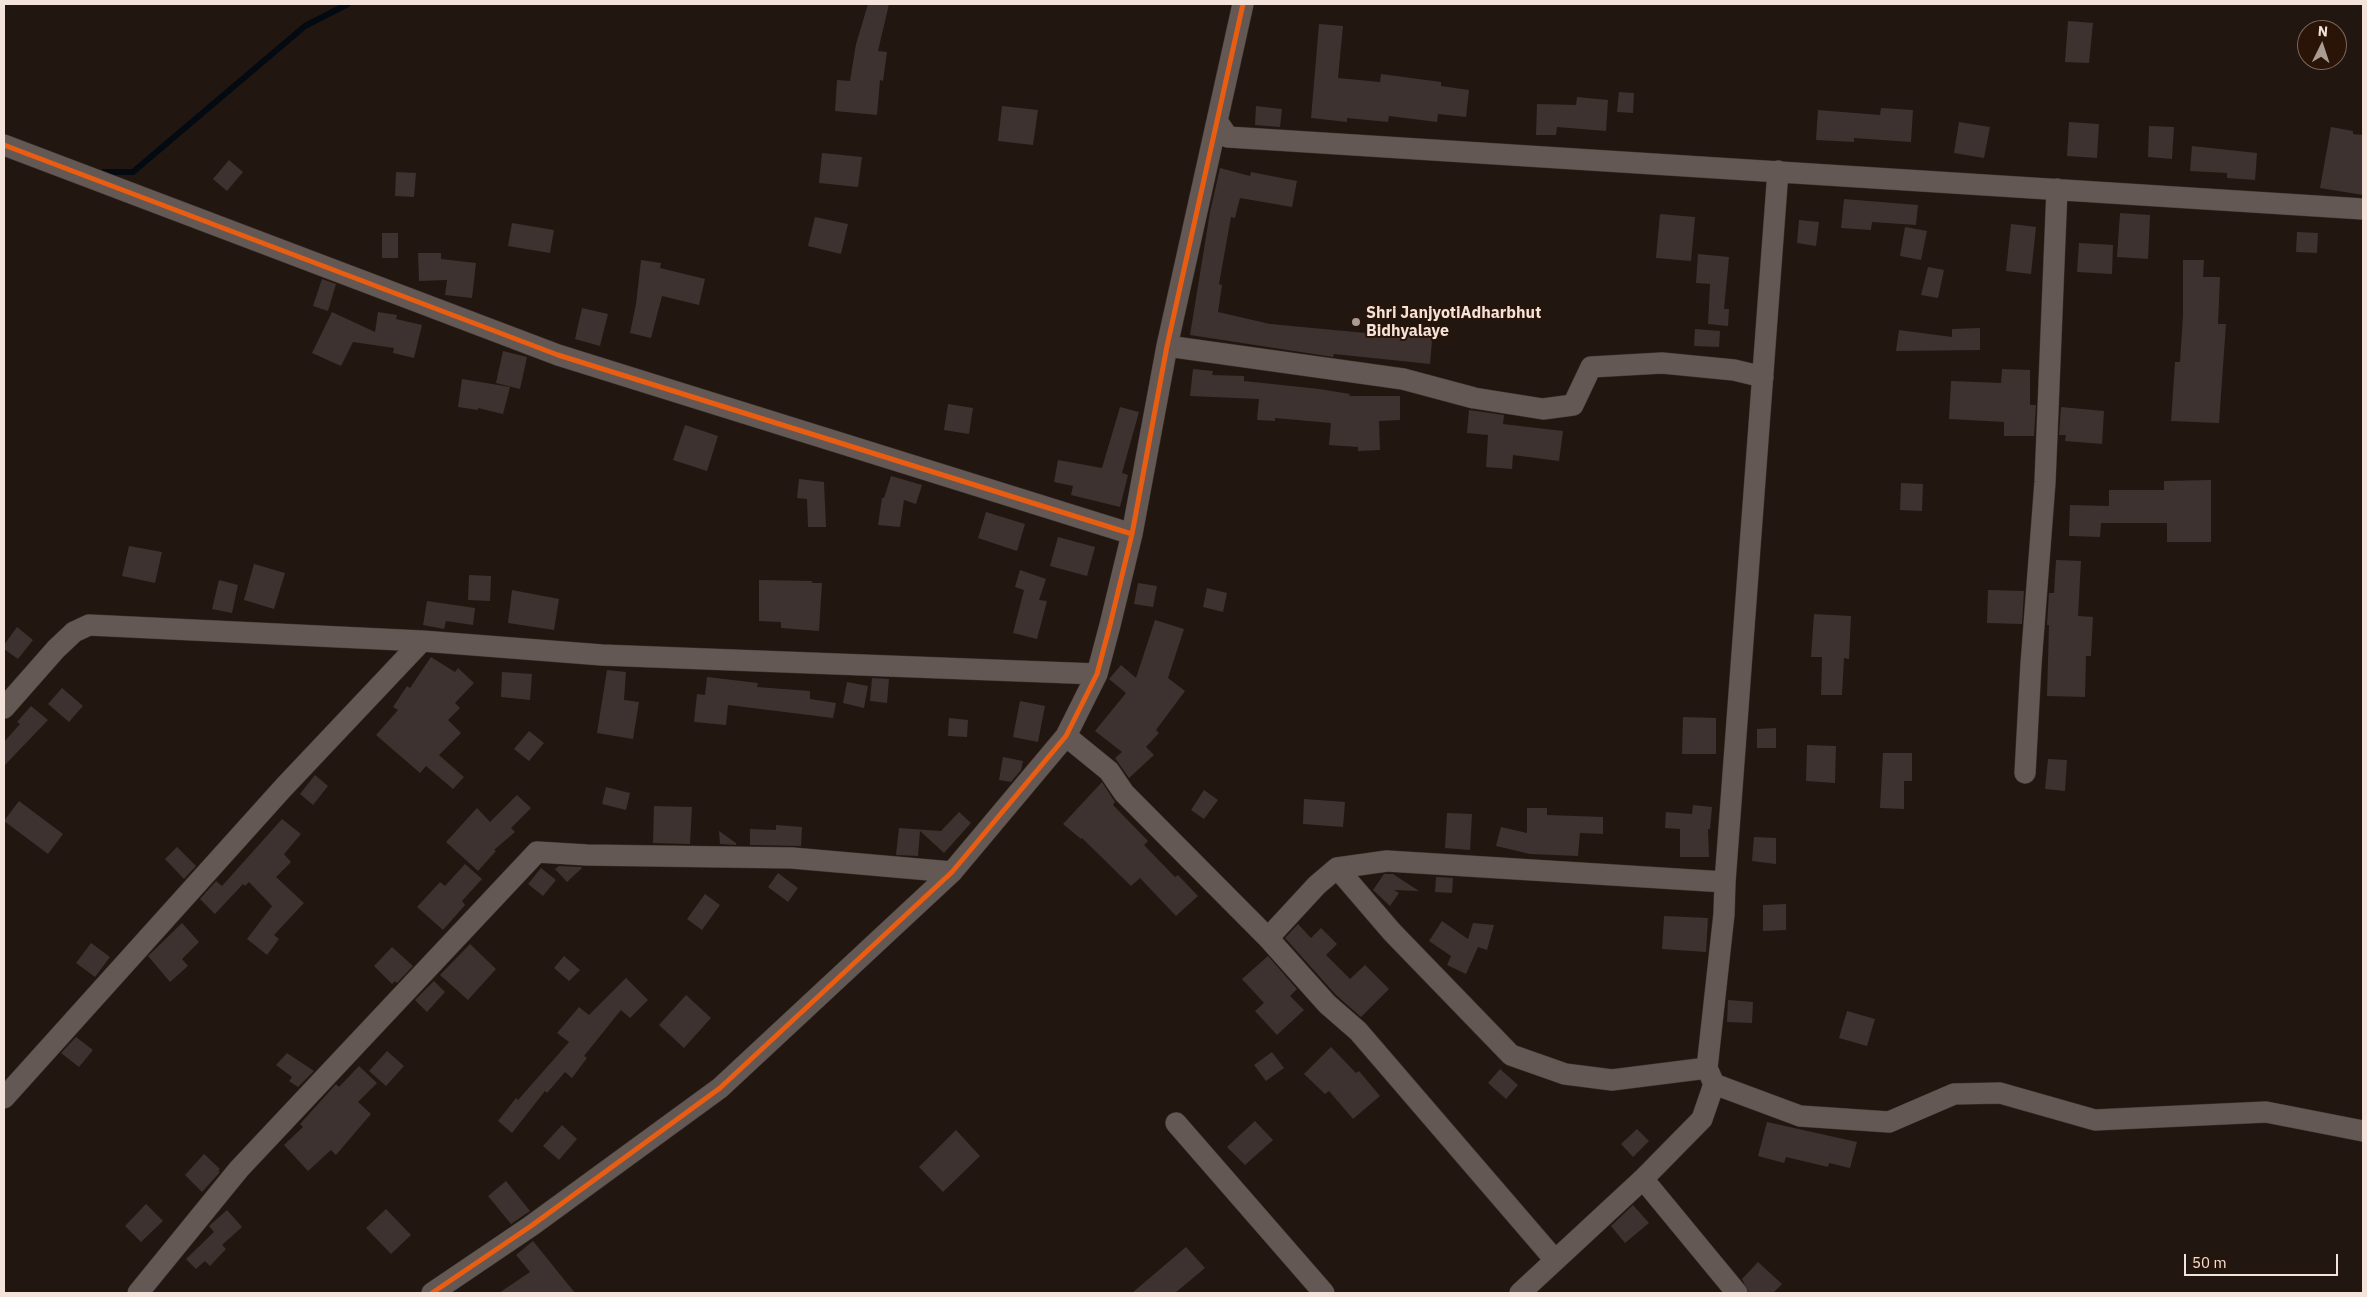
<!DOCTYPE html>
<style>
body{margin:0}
#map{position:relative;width:2367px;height:1297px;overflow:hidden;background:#221610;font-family:"IBM Plex Sans",sans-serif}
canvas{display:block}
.frame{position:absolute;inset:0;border:5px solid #f3e3da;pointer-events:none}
.north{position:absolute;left:2297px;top:20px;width:50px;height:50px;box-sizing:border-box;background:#2a1408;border:1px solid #7a675c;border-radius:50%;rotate:4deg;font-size:14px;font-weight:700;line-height:20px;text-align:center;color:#f3e3da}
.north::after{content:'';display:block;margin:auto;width:18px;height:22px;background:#aa9b93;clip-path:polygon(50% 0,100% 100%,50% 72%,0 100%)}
.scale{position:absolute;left:2184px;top:1254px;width:154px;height:22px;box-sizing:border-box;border:2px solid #f3e3da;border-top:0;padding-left:6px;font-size:15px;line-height:18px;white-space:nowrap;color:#f3e3da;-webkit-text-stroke:4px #2a1408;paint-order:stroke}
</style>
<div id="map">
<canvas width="2367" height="1297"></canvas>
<div class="frame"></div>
<div class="north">N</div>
<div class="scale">50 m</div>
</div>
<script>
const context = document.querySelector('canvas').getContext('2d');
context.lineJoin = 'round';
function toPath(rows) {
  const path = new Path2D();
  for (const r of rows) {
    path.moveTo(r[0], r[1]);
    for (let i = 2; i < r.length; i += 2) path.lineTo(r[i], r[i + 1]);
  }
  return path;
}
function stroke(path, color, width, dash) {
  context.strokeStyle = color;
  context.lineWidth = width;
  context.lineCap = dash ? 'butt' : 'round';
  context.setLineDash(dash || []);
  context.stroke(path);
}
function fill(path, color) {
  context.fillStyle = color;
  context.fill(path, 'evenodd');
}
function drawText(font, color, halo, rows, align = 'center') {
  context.font = font + ' "IBM Plex Sans",sans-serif';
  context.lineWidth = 4;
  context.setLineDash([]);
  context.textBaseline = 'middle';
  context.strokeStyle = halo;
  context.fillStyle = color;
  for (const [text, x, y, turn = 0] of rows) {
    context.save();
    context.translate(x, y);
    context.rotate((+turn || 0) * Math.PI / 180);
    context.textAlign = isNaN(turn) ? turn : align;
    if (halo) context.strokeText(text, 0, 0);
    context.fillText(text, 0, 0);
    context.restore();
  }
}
stroke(toPath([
 [104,172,133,172,305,26,348,4]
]), '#030a12', 6);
fill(toPath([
 [868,4,889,4,878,51,887,52,883,81,880,80,877,115,835,111,837,80,850,81,856,44],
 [2068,21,2093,23,2089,63,2065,62],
 [1319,24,1343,26,1338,78,1380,82,1381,74,1441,82,1441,86,1469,90,1466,117,1438,114,1437,122,1389,116,1388,122,1347,118,1347,122,1311,118],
 [1619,92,1634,93,1633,113,1617,112],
 [1577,97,1608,100,1606,131,1557,127,1556,135,1536,135,1537,104,1576,105],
 [1002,106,1038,110,1033,145,998,141],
 [1256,106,1282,109,1280,127,1255,125],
 [1881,108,1913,110,1911,142,1854,138,1854,142,1816,140,1818,110,1880,115],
 [1959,122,1990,127,1984,158,1954,153],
 [2069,122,2099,124,2097,158,2067,156],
 [2149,126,2174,127,2172,159,2148,157],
 [2331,127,2353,131,2353,134,2363,135,2363,195,2320,188],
 [2192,146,2257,153,2255,180,2227,178,2227,173,2190,171],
 [822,153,862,157,858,187,819,183],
 [229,160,243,172,227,191,213,179],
 [1220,168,1250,176,1251,172,1297,181,1292,207,1240,198,1235,218,1231,217,1219,284,1222,285,1218,312,1270,324,1387,335,1388,325,1433,329,1430,364,1334,354,1333,357,1190,335,1210,212],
 [396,172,416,173,414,197,395,196],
 [1844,199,1918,205,1916,225,1872,222,1871,230,1841,228],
 [2120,213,2150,215,2148,259,2117,257],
 [1660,214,1695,217,1691,261,1656,258],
 [815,217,848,224,841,254,808,246],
 [1799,220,1819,222,1816,246,1797,243],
 [512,223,554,230,550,253,508,246],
 [2011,224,2036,227,2031,274,2006,271],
 [1905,227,1927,231,1921,260,1900,256],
 [2297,232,2318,233,2317,253,2296,252],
 [382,233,398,233,398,258,382,258],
 [2079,243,2113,245,2112,274,2077,272],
 [418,253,441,253,441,259,476,263,472,298,445,295,447,280,419,281],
 [1698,254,1729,257,1724,309,1729,309,1728,326,1708,324,1710,284,1696,283],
 [641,260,661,263,660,268,705,279,699,305,662,296,651,338,630,333,636,304],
 [2183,260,2204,260,2203,277,2220,277,2218,324,2226,324,2219,423,2171,421,2175,362,2180,362,2183,315],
 [1928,267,1944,270,1938,298,1921,295],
 [322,279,336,284,328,311,313,306],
 [582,308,608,314,600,346,575,339],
 [332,312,375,332,378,312,397,315,396,319,422,325,414,358,393,353,394,348,353,342,341,366,312,353],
 [1980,328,1980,350,1896,351,1899,330,1952,337,1952,329],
 [1695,329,1720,331,1719,347,1694,346],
 [503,351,527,357,520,389,496,383],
 [1193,369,1213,371,1212,375,1244,376,1244,381,1319,389,1350,394,1349,396,1400,396,1400,420,1379,421,1380,450,1358,451,1358,447,1329,445,1331,423,1275,418,1275,421,1257,420,1259,399,1190,396],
 [2002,369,2030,370,2030,405,2036,405,2034,436,2004,436,2004,422,1949,419,1951,381,2001,383],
 [462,379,510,387,503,414,478,408,478,410,458,407],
 [948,404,973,408,969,434,944,430],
 [1120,407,1139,412,1122,473,1128,475,1120,507,1071,495,1073,486,1054,482,1058,460,1102,468],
 [2061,407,2104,411,2102,444,2065,441,2066,435,2059,435],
 [1469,410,1504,415,1503,424,1563,431,1559,461,1513,455,1512,469,1486,467,1488,435,1467,433],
 [685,425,718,436,707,471,673,460],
 [891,476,922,485,916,504,904,500,900,527,878,525,882,498,884,498],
 [799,479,824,482,826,527,808,527,807,499,797,498],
 [2211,480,2211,542,2167,542,2167,523,2101,523,2100,537,2069,536,2070,505,2109,506,2109,490,2164,490,2164,481],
 [1901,483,1923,484,1922,511,1900,510],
 [986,512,1025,524,1017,551,978,538],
 [1058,537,1095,547,1087,576,1050,566],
 [129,546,162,552,155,583,122,576],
 [2056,560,2081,561,2078,616,2093,617,2091,656,2086,656,2085,697,2047,696,2049,625,2047,625,2049,593,2054,593],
 [254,564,285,573,274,609,244,600],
 [1020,570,1046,579,1039,600,1047,601,1037,639,1013,633,1024,590,1015,587],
 [469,575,491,576,490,601,468,600],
 [219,580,238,585,232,613,212,609],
 [759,580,812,581,812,583,822,583,819,631,781,628,781,622,759,621],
 [1138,583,1157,586,1153,607,1134,604],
 [1207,588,1227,593,1223,612,1203,607],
 [512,590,559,599,554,630,508,623],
 [1988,590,2024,591,2022,624,1987,623],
 [427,601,475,608,473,625,446,621,444,629,423,625],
 [1814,614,1851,616,1849,659,1844,658,1842,695,1821,695,1822,657,1811,657],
 [1155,620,1184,629,1168,678,1185,691,1156,730,1159,733,1146,747,1154,755,1129,778,1115,758,1122,752,1095,731,1126,693,1109,679,1121,665,1136,678],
 [17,627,33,640,18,659,4,649,4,645],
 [431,657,455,672,458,668,474,683,455,703,460,708,448,720,461,733,439,755,464,777,453,789,426,766,420,773,376,735,398,710,393,707,407,686,410,688],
 [607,670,626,672,624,700,639,702,633,739,597,733],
 [502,672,532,674,530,700,501,697],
 [707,677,758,683,757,687,810,691,810,699,836,703,833,718,728,705,726,725,694,722,697,694,705,695],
 [872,678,889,679,887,703,870,701],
 [847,682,868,686,864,708,843,703],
 [62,688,83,706,69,722,48,704],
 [1020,701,1045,706,1038,742,1013,737],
 [31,706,48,720,4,766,4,742,20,724,17,722],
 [1683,717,1716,718,1716,754,1682,754],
 [949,718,968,720,967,737,948,736],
 [1776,728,1776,748,1757,748,1757,729],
 [529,731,544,743,529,761,514,749],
 [1807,745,1836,746,1835,783,1806,781],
 [1883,753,1912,753,1912,781,1904,781,1904,809,1880,808],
 [1003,757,1023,761,1021,770,1011,782,999,780],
 [2048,759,2067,760,2065,791,2045,789],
 [315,775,328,786,313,805,300,794],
 [1102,782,1115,802,1113,805,1148,841,1144,845,1175,877,1178,875,1198,896,1176,916,1140,878,1131,886,1082,838,1081,839,1063,824],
 [606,787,630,793,626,810,602,804],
 [1204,790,1218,800,1204,819,1191,810],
 [517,795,531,808,511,828,515,832,494,850,496,851,478,871,446,842,477,808,490,822],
 [1304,799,1345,802,1343,827,1303,824],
 [19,801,63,834,48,854,4,821],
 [1693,805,1712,807,1710,829,1708,829,1709,857,1680,857,1680,829,1665,828,1666,812,1692,814],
 [654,806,692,807,690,844,653,843],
 [1527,808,1547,808,1547,815,1603,817,1603,834,1580,833,1578,856,1530,854,1496,846,1501,827,1527,833],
 [959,812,971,823,944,853,920,831,918,856,896,855,899,828,941,831],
 [1447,813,1472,814,1470,850,1445,848],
 [282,819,301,834,284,854,291,862,276,877,304,903,274,935,279,939,267,955,247,939,272,906,249,882,245,886,243,884,215,914,200,899,216,881,222,886],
 [776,825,802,827,801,846,750,845,750,829,776,830],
 [719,831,736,843,736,845,720,844],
 [1754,837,1776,838,1776,864,1752,861],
 [177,847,196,866,184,879,165,859],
 [465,864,482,879,462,901,465,905,443,930,417,907,440,882,445,886],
 [559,866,581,867,582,868,567,882,555,869],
 [541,868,556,880,543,896,528,884],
 [778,873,798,888,788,902,768,887],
 [1384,874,1393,874,1419,891,1394,890,1399,893,1390,906,1373,890],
 [1436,877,1453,878,1452,893,1435,892],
 [705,894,720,905,702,930,687,919],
 [1786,904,1786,930,1763,931,1763,905],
 [1664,916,1708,918,1706,952,1662,949],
 [1442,921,1468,939,1473,923,1494,925,1487,950,1478,947,1466,974,1447,965,1451,956,1429,941],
 [182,923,199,942,182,959,188,966,170,982,148,956],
 [1298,924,1311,938,1321,928,1337,944,1326,955,1350,979,1365,965,1389,989,1361,1017,1336,995,1285,938],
 [91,943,110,957,95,977,76,963],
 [470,944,496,969,468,1000,440,975],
 [392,947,413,966,397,983,395,981,392,984,374,966],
 [564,956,580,970,569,981,554,968],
 [1268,956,1297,989,1290,996,1304,1010,1277,1035,1255,1011,1264,1003,1242,979],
 [626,978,648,1000,630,1018,621,1010,584,1056,587,1058,572,1078,565,1072,547,1093,545,1091,512,1133,498,1121,516,1098,518,1100,569,1042,557,1033,579,1007,589,1015],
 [434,981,445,992,427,1012,415,1000],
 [686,995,711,1018,684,1048,659,1025],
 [1728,1000,1753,1002,1752,1023,1727,1022],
 [1847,1011,1875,1019,1867,1046,1839,1038],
 [76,1037,93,1050,79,1067,61,1053],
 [1331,1047,1356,1073,1359,1071,1380,1096,1353,1119,1329,1091,1325,1094,1304,1074],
 [387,1051,404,1066,386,1086,369,1071],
 [1272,1052,1284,1068,1266,1081,1254,1065],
 [287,1053,314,1071,298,1087,289,1081,292,1077,276,1065],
 [359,1066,377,1083,358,1102,371,1114,336,1155,331,1150,308,1171,284,1145,303,1127,300,1124,336,1084,339,1087],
 [1500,1069,1518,1085,1506,1099,1488,1083],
 [1255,1121,1273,1140,1245,1165,1227,1147],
 [1767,1122,1857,1142,1850,1168,1829,1163,1828,1167,1786,1157,1784,1163,1758,1156],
 [562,1125,577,1139,559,1160,543,1146],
 [1637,1129,1649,1141,1633,1157,1621,1144],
 [956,1130,980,1156,943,1192,919,1167],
 [204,1154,220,1169,218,1171,220,1172,202,1192,185,1175],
 [506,1181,530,1211,511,1224,488,1196],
 [146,1204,163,1221,141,1242,125,1226],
 [1633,1205,1649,1223,1625,1243,1611,1226],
 [386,1209,411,1235,391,1254,366,1228],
 [227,1210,242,1227,222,1245,226,1249,210,1266,205,1261,196,1269,186,1259,214,1232,209,1226],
 [533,1241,575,1293,499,1293,530,1272,516,1255],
 [1186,1247,1205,1268,1175,1293,1132,1293],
 [1758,1262,1782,1284,1773,1293,1749,1293,1742,1279]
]), '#3d322f');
const street = toPath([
 [1217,121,1228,137,2363,209],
 [4,145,558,355,1132,534],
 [1167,346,1403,379,1474,398,1543,409,1573,405,1591,367,1662,363,1734,370,1763,377],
 [4,708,56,649,74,632,89,625,422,641,602,655,1097,674],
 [1066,736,1109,771,1124,793,1268,938,1327,1004,1358,1031,1555,1260],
 [2025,773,2031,664,2045,482,2057,189],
 [1337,868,1392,932,1511,1055,1565,1074,1612,1080,1707,1068],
 [1268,938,1317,885,1337,868,1387,861,1725,882],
 [1714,1084,1707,1068,1724,914,1725,882,1778,171],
 [4,1098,284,787,422,641],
 [1176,1123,1324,1293],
 [1643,1179,1737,1293],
 [138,1293,239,1169,537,852,587,855,792,858,952,872],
 [432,1293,531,1226,720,1088,952,872,1066,736,1097,674,1110,625,1132,534,1167,346,1243,4],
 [1520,1293,1643,1179,1702,1119,1714,1084,1800,1116,1889,1122,1954,1094,2000,1093,2095,1120,2266,1112,2363,1131]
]);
stroke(street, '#3d342f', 22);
stroke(street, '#635853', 21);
stroke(toPath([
 [4,145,558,355,1132,534],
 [432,1293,531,1226,720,1088,952,872,1066,736,1097,674,1110,625,1132,534,1167,346,1243,4]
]), '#e95d12', 5);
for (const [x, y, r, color] of [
 [1356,322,5,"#aa9b93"]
]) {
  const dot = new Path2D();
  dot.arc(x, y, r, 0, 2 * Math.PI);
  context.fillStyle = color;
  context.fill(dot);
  stroke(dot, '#2a1408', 2);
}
drawText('bold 16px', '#f3e3da', '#2a1408', [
 ["Shri JanjyotiAdharbhut",1366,313],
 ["Bidhyalaye",1366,331]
], 'left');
</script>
